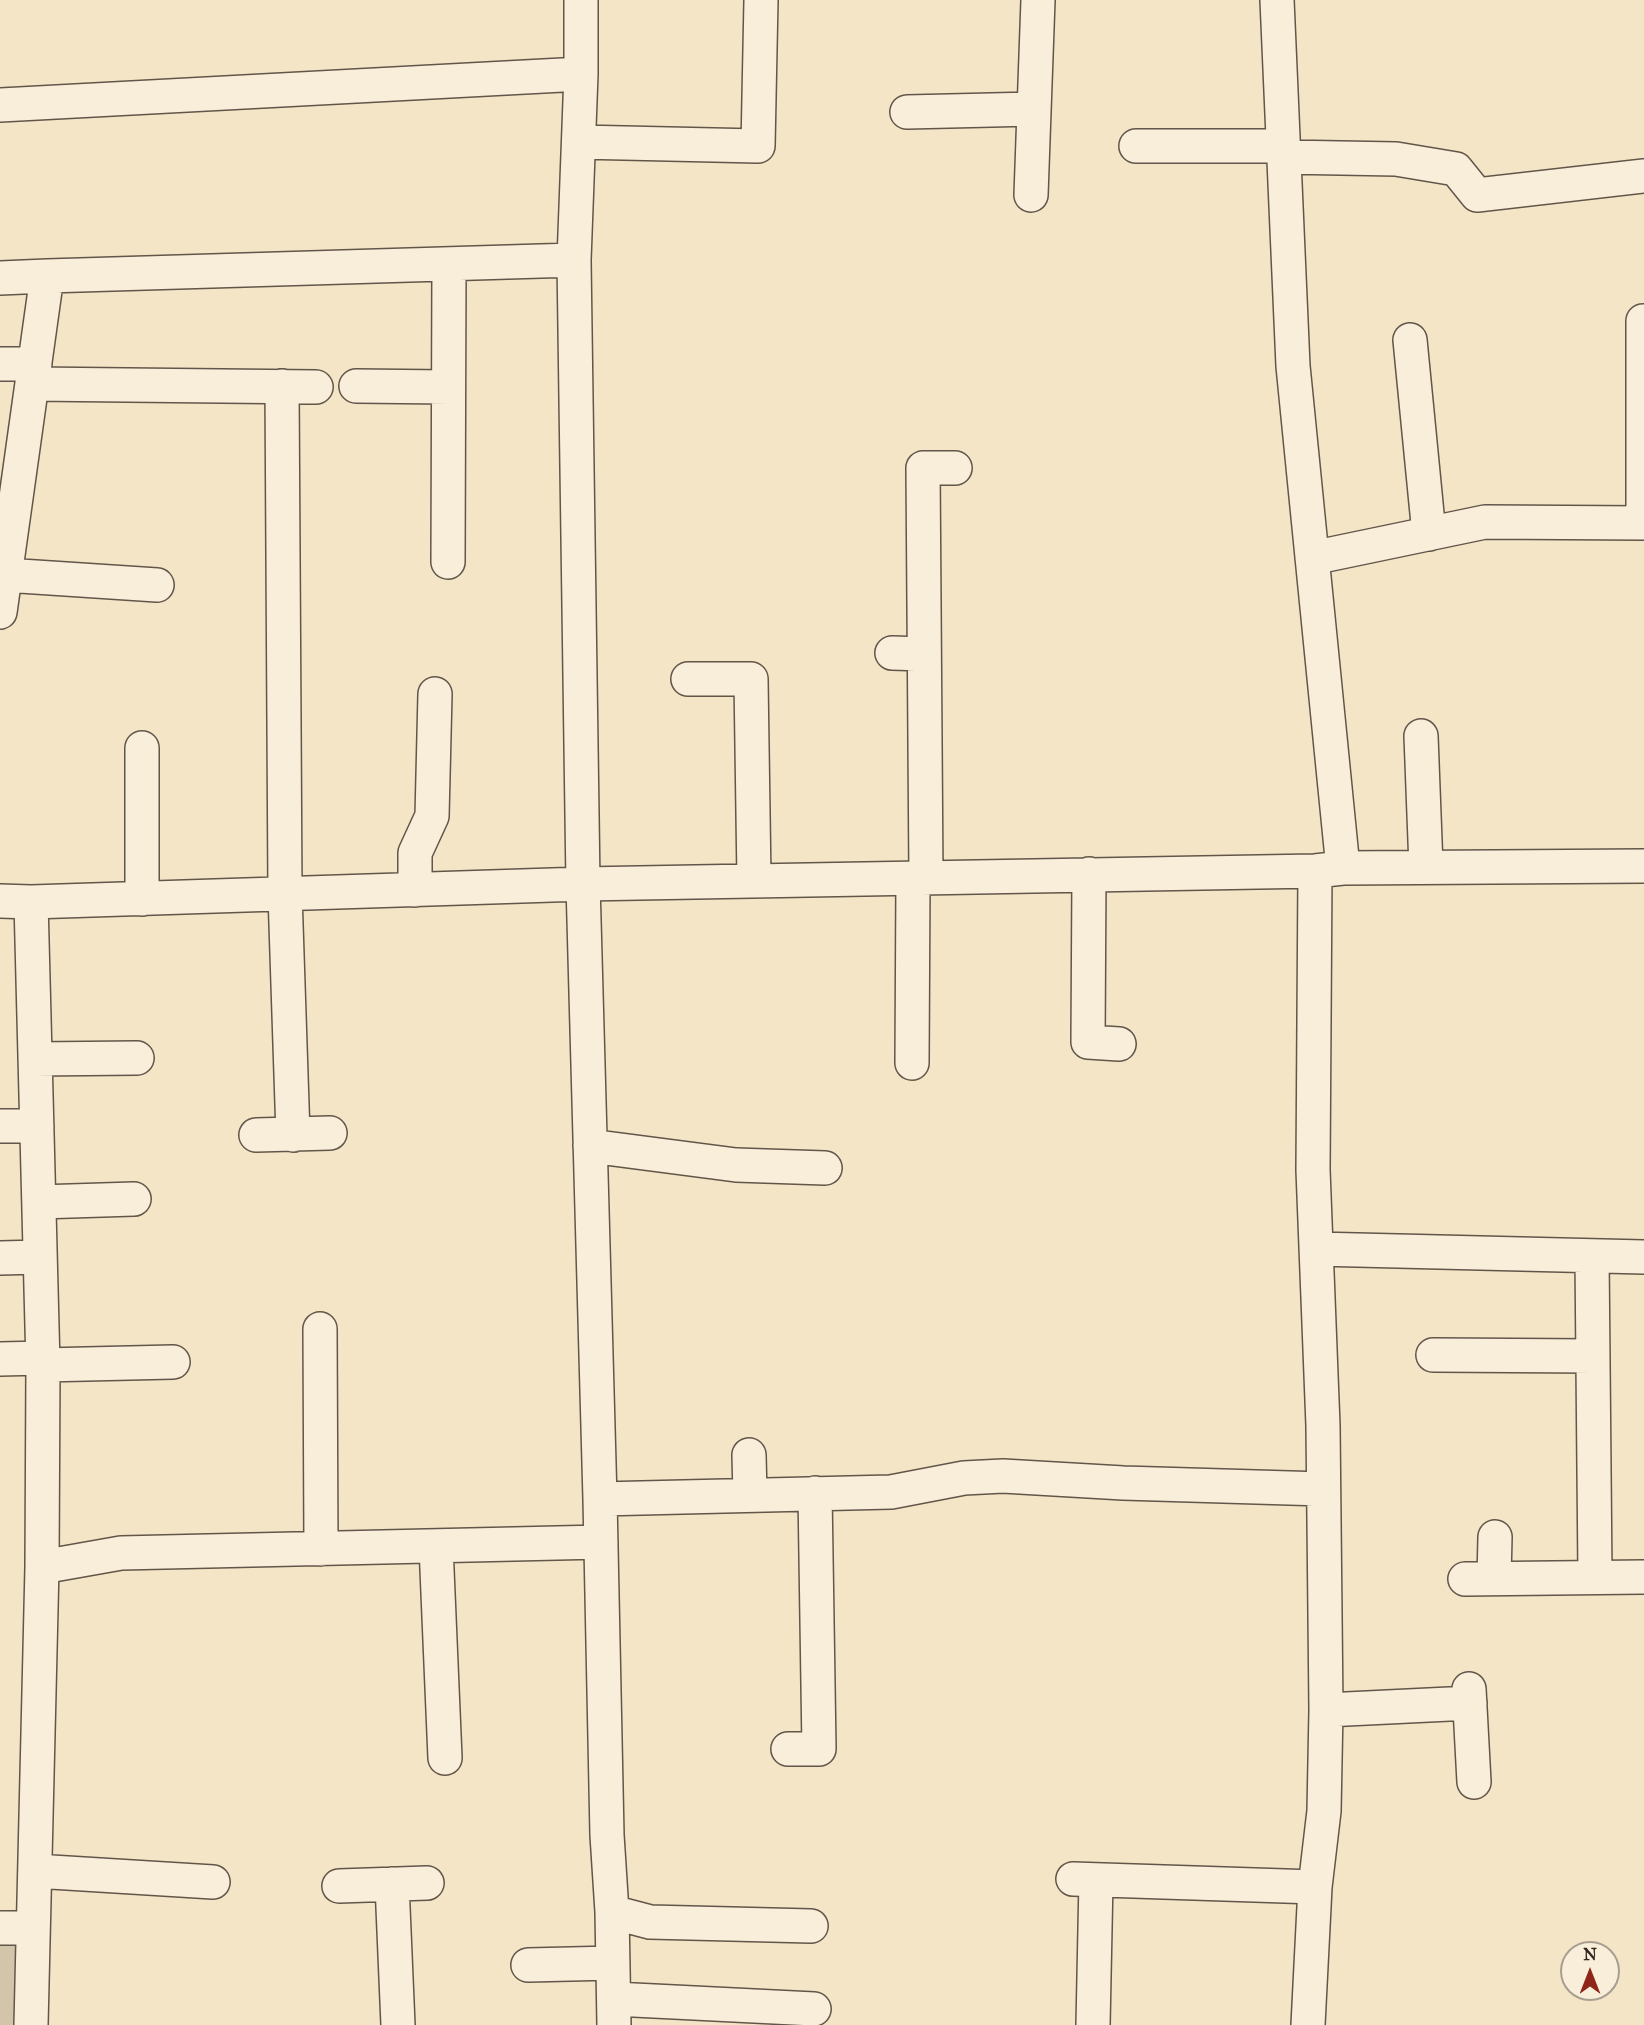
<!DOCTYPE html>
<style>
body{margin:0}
#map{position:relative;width:1644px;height:2025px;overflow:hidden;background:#f4e5c6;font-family:"IM FELL Great Primer",serif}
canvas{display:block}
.north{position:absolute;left:1560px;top:1941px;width:60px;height:60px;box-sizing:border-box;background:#f8eeda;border:2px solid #a89e90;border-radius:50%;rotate:0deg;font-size:16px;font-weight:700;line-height:24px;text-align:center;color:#312620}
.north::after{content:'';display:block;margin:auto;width:21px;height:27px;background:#8f2418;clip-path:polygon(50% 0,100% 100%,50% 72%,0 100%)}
</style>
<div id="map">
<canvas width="1644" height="2025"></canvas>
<div class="north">N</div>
</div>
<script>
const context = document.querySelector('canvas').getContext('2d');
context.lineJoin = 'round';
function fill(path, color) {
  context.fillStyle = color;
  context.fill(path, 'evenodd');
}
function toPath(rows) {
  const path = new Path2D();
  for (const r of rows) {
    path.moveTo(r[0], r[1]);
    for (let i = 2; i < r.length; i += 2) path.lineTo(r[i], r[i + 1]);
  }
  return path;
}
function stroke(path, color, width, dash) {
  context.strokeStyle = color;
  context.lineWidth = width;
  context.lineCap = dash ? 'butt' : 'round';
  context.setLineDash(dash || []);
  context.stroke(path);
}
fill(toPath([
 [0,1945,23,1945,21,2025,0,2025]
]), '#d3c5aa');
const minor = toPath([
 [581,0,581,74,574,260,583,884,600,1499,607,1835,612,1912,614,2025],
 [1277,0,1293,366,1343,868],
 [0,105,581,74],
 [907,112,1034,109],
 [579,142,758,146,761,0],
 [1136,146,1284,146],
 [1285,157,1396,159,1456,169,1477,195,1644,176],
 [1031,195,1038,0],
 [0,278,47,276],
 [1643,321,1643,523],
 [1410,340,1429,534],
 [0,364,35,364],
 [32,384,316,387],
 [282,386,285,894,293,1135],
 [356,386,448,387],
 [1312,558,1485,522,1644,523],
 [448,562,449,264],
 [5,575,157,585],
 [0,612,47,276,574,260],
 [892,653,924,654],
 [688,679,751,679,754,881],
 [1421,736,1426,867],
 [142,748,142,899],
 [1089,874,1088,1042,1119,1044],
 [926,878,923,468,955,468],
 [415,890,415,853,432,816,435,694],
 [0,901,31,902,583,884,1315,871,1343,868,1644,866],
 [35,1059,137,1058],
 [912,1063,913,878],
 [0,1126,37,1126],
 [256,1135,330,1133],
 [590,1146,736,1165,825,1168],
 [39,1202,134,1199],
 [1316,1249,1644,1257],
 [1592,1256,1595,1577],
 [0,1258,40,1257],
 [320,1329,321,1549],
 [1433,1355,1593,1356],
 [0,1359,43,1358],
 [43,1365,173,1362],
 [749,1455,750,1495],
 [600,1499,891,1492,964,1478,1003,1476,1123,1483,1323,1489],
 [436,1546,445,1758],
 [42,1567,121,1553,601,1542],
 [1494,1578,1495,1537],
 [1465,1579,1644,1577],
 [1469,1689,1474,1782],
 [1326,1710,1470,1703],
 [788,1749,819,1749,815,1493],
 [35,1871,213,1882],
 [1073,1879,1315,1887],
 [392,1884,398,2025],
 [339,1886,427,1883],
 [612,1912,650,1922,811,1926],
 [0,1928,33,1928],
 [528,1965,613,1963],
 [614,1999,814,2009],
 [31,2025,42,1567,43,1365,31,902],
 [1093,2025,1096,1880],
 [1308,2025,1315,1887,1324,1811,1326,1710,1323,1426,1313,1170,1315,871]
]);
stroke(minor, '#62564a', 36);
stroke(minor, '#f8eeda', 33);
</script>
